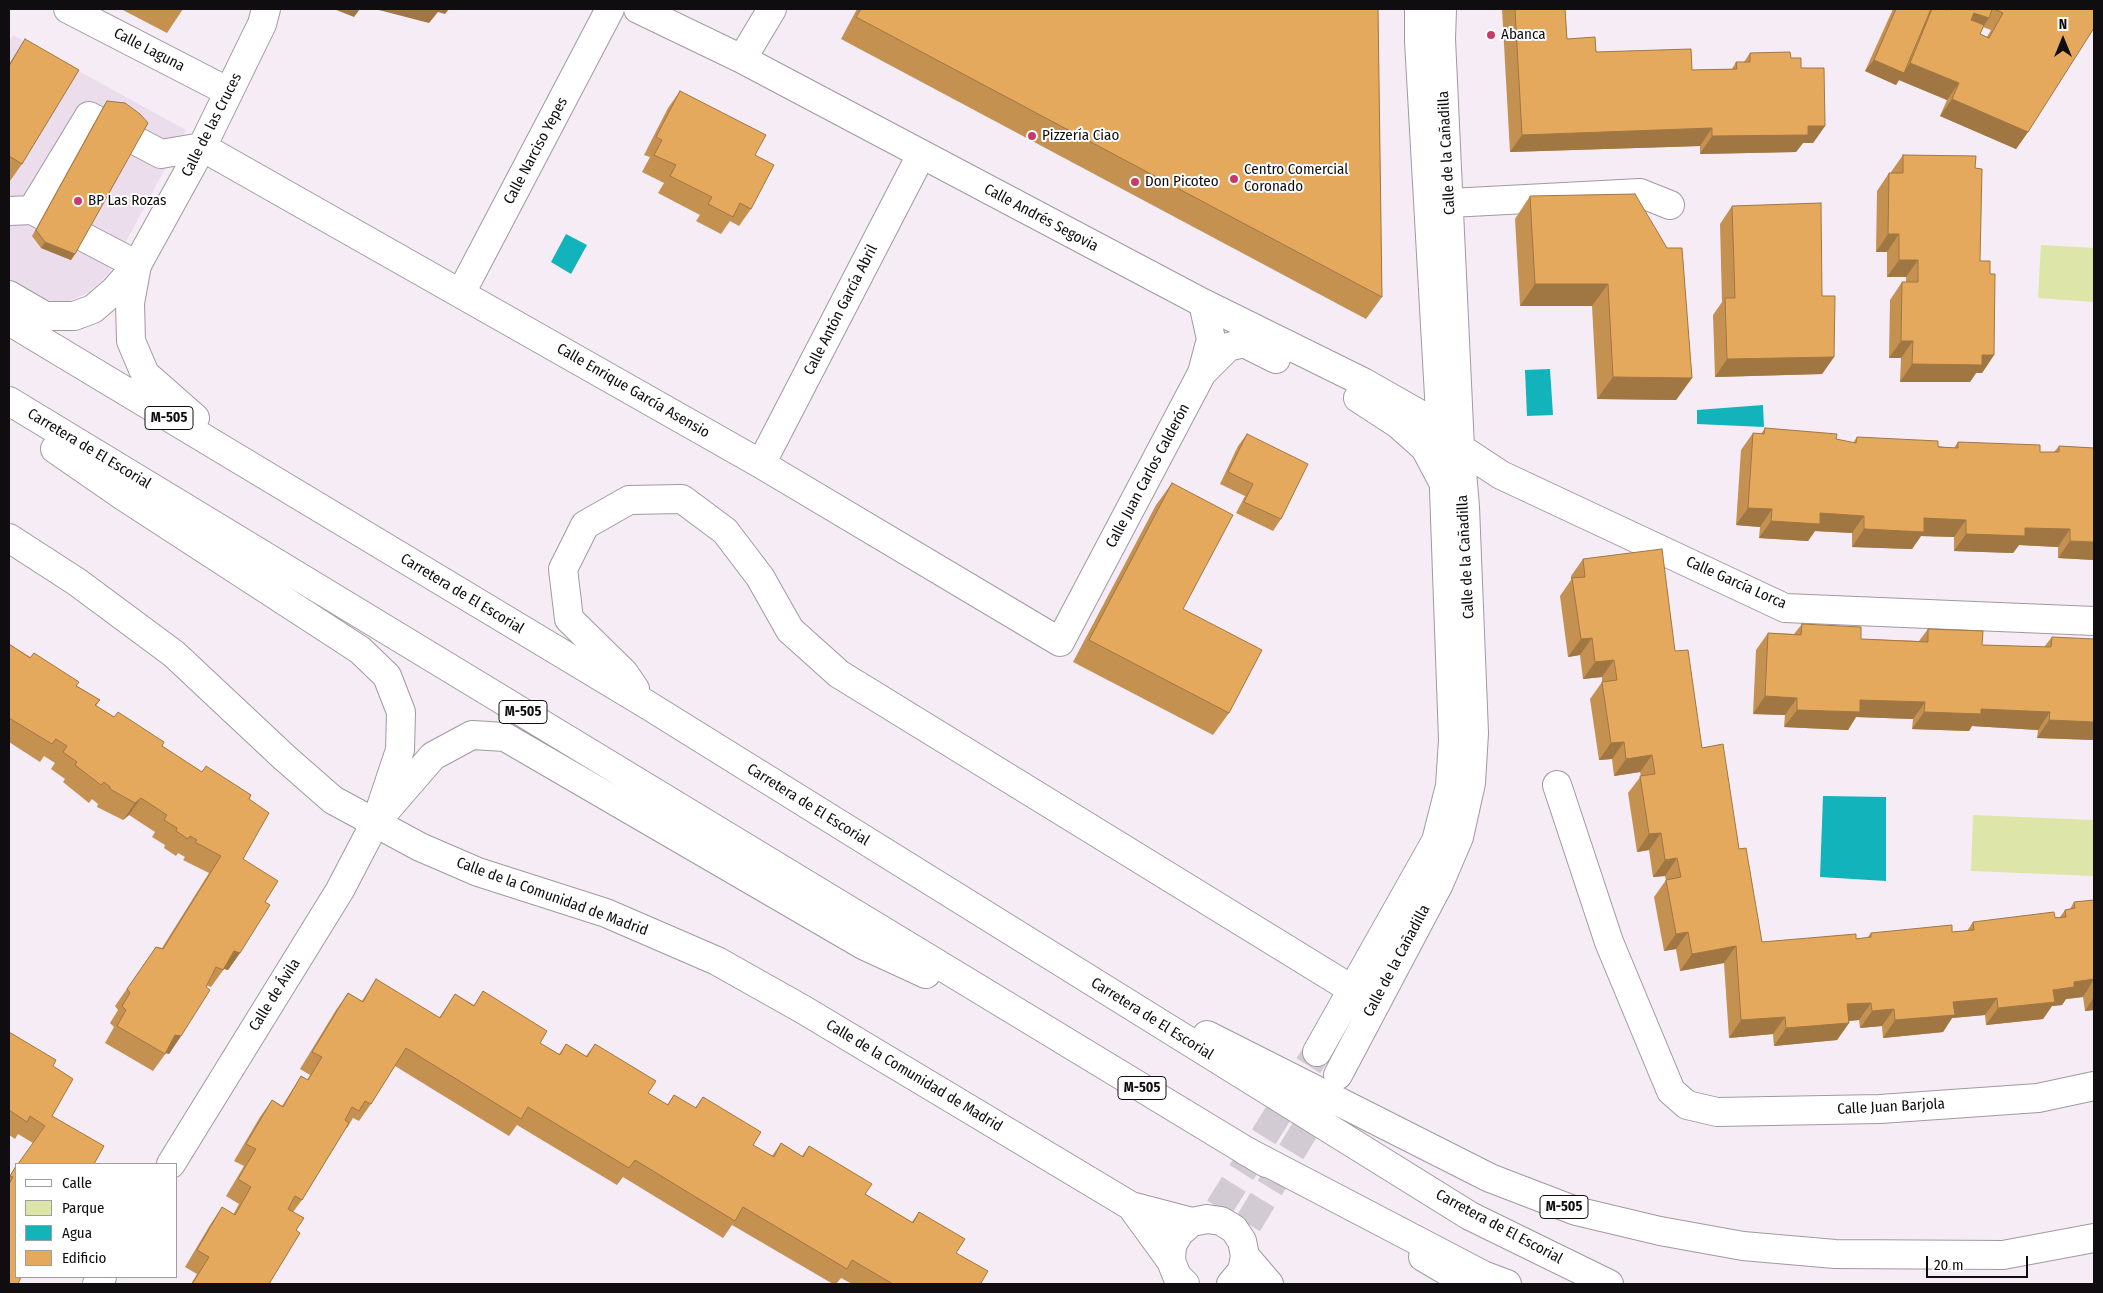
<!DOCTYPE html>
<meta charset="utf-8">
<style>
body{margin:0}
#map{position:relative;width:2103px;height:1293px;overflow:hidden;background:#f5ecf6;font-family:"Fira Sans Condensed",sans-serif}
canvas{display:block}
.frame{position:absolute;inset:0;border:10px solid #100d10;pointer-events:none}
.legend{position:absolute;left:15px;top:1163px;width:162px;height:115px;box-sizing:border-box;background:#fff;border:1px solid #9f9e9f;margin:0;padding:6px 9px;list-style:none;font-size:15px;color:#100d10}
.legend li{display:flex;align-items:center;gap:10px;height:25px}
.legend b{width:25px;border:1px solid #9f9e9f}
.north{position:absolute;left:2038px;top:15px;width:50px;height:50px;-webkit-text-stroke:4px #fff;paint-order:stroke;rotate:0deg;font-size:14px;font-weight:700;line-height:20px;text-align:center;color:#100d10}
.north::after{content:'';display:block;margin:auto;width:18px;height:22px;background:#100d10;clip-path:polygon(50% 0,100% 100%,50% 72%,0 100%)}
.scale{position:absolute;left:1926px;top:1256px;width:102px;height:22px;box-sizing:border-box;border:2px solid #100d10;border-top:0;padding-left:6px;font-size:15px;line-height:18px;white-space:nowrap;color:#100d10;-webkit-text-stroke:4px #fff;paint-order:stroke}
</style>
<div id="map">
<canvas width="2103" height="1293"></canvas>
<div class="frame"></div>
<ul class="legend">
<li><b style="height:6px;background:#fff"></b>Calle</li>
<li><b style="height:14px;background:#dde6a8"></b>Parque</li>
<li><b style="height:14px;background:#12b3ba"></b>Agua</li>
<li><b style="height:14px;background:#e5a95e"></b>Edificio</li>
</ul>
<div class="north">N</div>
<div class="scale">20 m</div>
</div>
<script>
const context = document.querySelector('canvas').getContext('2d');
context.lineJoin = 'round';
function fill(path, color) {
  context.fillStyle = color;
  context.fill(path, 'evenodd');
}
function toPath(rows) {
  const path = new Path2D();
  for (const r of rows) {
    path.moveTo(r[0], r[1]);
    for (let i = 2; i < r.length; i += 2) path.lineTo(r[i], r[i + 1]);
  }
  return path;
}
function stroke(path, color, width, dash) {
  context.strokeStyle = color;
  context.lineWidth = width;
  context.lineCap = dash ? 'butt' : 'round';
  context.setLineDash(dash || []);
  context.stroke(path);
}
function drawText(font, color, halo, rows, align = 'center') {
  context.font = font + ' "Fira Sans Condensed",sans-serif';
  context.lineWidth = 4;
  context.setLineDash([]);
  context.textBaseline = 'middle';
  context.strokeStyle = halo;
  context.fillStyle = color;
  for (const [text, x, y, turn = 0] of rows) {
    context.save();
    context.translate(x, y);
    context.rotate((+turn || 0) * Math.PI / 180);
    context.textAlign = isNaN(turn) ? turn : align;
    if (halo) context.strokeText(text, 0, 0);
    context.fillText(text, 0, 0);
    context.restore();
  }
}
fill(toPath([
 [13,35,186,130,109,273,89,292,65,303,37,298,9,281,9,42]
]), '#ecddec');
fill(toPath([
 [2041,245,2094,248,2094,302,2038,298],
 [1973,815,2094,820,2094,876,1971,871]
]), '#dde6a8');
fill(toPath([
 [566,234,587,245,571,274,551,262],
 [1550,369,1553,415,1527,416,1525,370],
 [1763,405,1764,427,1697,424,1697,410],
 [1823,796,1886,797,1886,881,1820,877]
]), '#12b3ba');
stroke(toPath([
 [1219,1208,1317,1052],
 [1248,1224,1324,1098]
]), '#d3cbd4', 28, [28, 14]);
const minor = toPath([
 [68,9,229,92],
 [638,9,742,59,1203,303,1363,382,1421,415,1460,448,1501,475,1785,608,2094,621],
 [1419,9,1419,41,1440,414],
 [742,59,772,9],
 [1450,203,1640,193,1670,205],
 [32,210,89,116,161,154,202,147,761,464,1060,642,1202,373,1211,339,1203,303],
 [9,211,32,210,137,265,202,147,262,24,266,9],
 [461,293,610,9],
 [1202,373,1228,347,1244,343,1276,359],
 [1358,398,1398,424,1425,448,1444,484],
 [761,464,921,155],
 [9,538,77,582,174,654,285,758,333,800,420,847,478,872,606,913,717,961,804,1010,1131,1206,1192,1222],
 [1557,785,1609,942,1671,1091,1687,1105,1717,1112,1880,1109,2038,1098,2094,1086],
 [1317,1052,1436,841,1450,786,1453,740,1443,462],
 [1338,1075,1439,884,1459,837,1471,783,1474,733,1465,507,1460,448,1441,39,1442,9],
 [171,1164,340,890,375,823],
 [1131,1206,1171,1261],
 [1245,1256,1269,1284],
 [97,1284,102,1277],
 [1185,1284,1177,1276,1171,1261,1172,1245,1180,1232,1192,1222,1207,1219,1221,1221,1234,1229,1242,1241,1245,1256,1242,1271,1231,1284]
]);
const trunk = toPath([
 [137,265,130,303,131,341,145,374,195,418],
 [9,295,45,316,74,316,93,309,115,290,137,265],
 [9,321,646,704,1470,1216,1609,1284],
 [9,401,1266,1163],
 [55,449,123,496,360,650,387,676,401,712,400,750,380,810],
 [635,689,624,673,569,619,563,569,585,525,629,500,682,499,725,531,760,577,790,630,839,674,1353,990,1383,986],
 [375,823,433,756,472,735,505,737,863,945,926,974],
 [1207,1035,1490,1178,1576,1211,1660,1231,1743,1246,1835,1254,2003,1255,2094,1238],
 [1423,1257,1469,1284]
]);
const motorway = toPath([
 [1246,1151,1483,1275,1507,1284]
]);
stroke(minor, '#a199a1', 30);
stroke(trunk, '#a199a1', 30);
stroke(motorway, '#a199a1', 30);
stroke(minor, '#fff', 28);
stroke(trunk, '#fff', 28);
stroke(motorway, '#fff', 28);
fill(toPath([
 [121,9,183,9,167,33],
 [857,9,1378,9,1382,297,1366,319,841,39],
 [1502,9,1565,9,1567,39,1596,52,1692,70,1732,69,1736,62,1744,62,1750,53,1791,58,1801,68,1825,126,1813,143,1803,143,1796,152,1700,154,1700,146,1510,152],
 [1893,9,2094,9,2028,132,2016,149,1940,116,1947,100,1899,80,1896,85,1865,71],
 [1983,27,1991,30,1987,37,1980,34],
 [25,39,22,164,10,181,9,180,9,64],
 [680,91,755,155,751,209,739,226,730,221,721,234,696,221,700,215,658,193,664,183,642,172,650,157,644,155,668,108],
 [107,101,75,254,71,260,41,248,32,236,103,107],
 [1903,155,1975,168,1980,261,1990,274,1994,355,1982,373,1976,373,1970,382,1900,382,1901,358,1889,358,1890,300,1902,282,1906,282,1906,277,1887,277,1887,252,1876,252,1877,191,1889,173,1891,173,1891,172],
 [1530,196,1667,248,1692,378,1676,400,1597,399,1592,306,1520,306,1515,219],
 [1732,206,1822,296,1834,357,1822,374,1715,377,1713,315,1722,302,1720,224],
 [1765,428,1836,439,1853,443,1857,437,1954,448,1958,442,2040,452,2054,452,2059,446,2094,448,2094,560,2058,558,2058,547,2019,545,2013,553,1954,551,1954,537,1921,536,1912,549,1852,547,1852,533,1815,531,1808,541,1759,538,1760,527,1736,525,1741,450,1753,433,1761,434],
 [1247,434,1281,519,1273,531,1236,513,1245,496,1220,484,1238,446],
 [1172,483,1183,609,1229,713,1213,735,1073,662,1156,505],
 [1583,559,1675,651,1702,748,1739,849,1762,942,1856,939,1867,938,1871,933,1952,932,1967,931,1973,922,2060,917,2065,910,2070,909,2074,902,2094,900,2094,1010,2085,1011,2083,997,2066,999,2062,1005,2052,1006,2043,1019,1986,1025,1985,1015,1952,1018,1943,1032,1883,1038,1882,1026,1860,1028,1859,1020,1849,1021,1849,1023,1837,1040,1774,1046,1773,1034,1729,1038,1724,963,1680,971,1676,949,1664,951,1654,897,1666,880,1665,876,1653,877,1649,850,1637,852,1628,793,1641,776,1640,772,1614,776,1612,759,1599,760,1590,699,1602,682,1602,677,1583,679,1580,655,1568,657,1560,596,1571,580,1571,576],
 [1802,624,1861,639,1919,641,1928,629,1982,645,2044,647,2052,637,2094,740,2037,738,2038,730,1972,726,1969,731,1912,729,1913,719,1856,717,1848,730,1784,727,1785,715,1753,714,1756,650,1768,633,1794,634],
 [9,644,100,700,96,706,162,746,202,772,249,799,243,859,265,902,240,953,228,970,224,969,211,987,206,985,181,1036,169,1054,166,1053,153,1071,105,1043,114,1027,110,1023,118,1010,115,1006,156,947,162,948,209,873,183,860,185,857,178,853,176,856,164,848,165,845,152,837,155,832,129,815,123,820,97,807,98,804,92,799,89,803,63,782,65,779,51,769,55,763,44,756,40,762,9,742],
 [376,979,439,1018,455,994,474,1005,483,991,540,1043,559,1054,566,1044,586,1056,595,1044,648,1093,667,1105,674,1095,695,1108,703,1097,753,1145,772,1156,781,1143,802,1156,809,1146,865,1194,912,1222,919,1212,956,1253,981,1283,983,1284,852,1284,841,1278,836,1284,833,1284,732,1225,723,1238,623,1177,617,1185,517,1125,509,1136,395,1066,371,1104,359,1121,353,1118,347,1128,346,1128,302,1200,293,1212,296,1230,269,1284,191,1284,197,1274,185,1267,210,1225,222,1207,233,1215,239,1204,226,1196,244,1166,234,1161,260,1117,272,1100,282,1106,301,1076,307,1080,310,1075,300,1069,336,1010,348,993,362,1001],
 [9,1032,53,1066,52,1116,33,1143,18,1134,15,1139,9,1135],
 [16,1166,9,1284,9,1177]
]), '#c59151');
fill(toPath([
 [334,9,360,9,354,17],
 [375,9,449,9,445,14,438,12,429,23],
 [1974,13,1989,18,1977,35,1962,30],
 [1874,60,1903,72,1910,63,1959,83,1947,100,1899,80,1896,85,1865,71],
 [1952,99,2028,132,2016,149,1940,116],
 [1808,126,1825,126,1813,143,1803,143,1796,152,1700,154,1712,136],
 [1712,128,1700,146,1510,152,1522,135],
 [1888,234,1899,234,1887,252,1876,252],
 [45,242,75,254,71,260,41,248],
 [1899,260,1918,260,1906,277,1887,277],
 [1535,284,1608,284,1592,306,1520,306],
 [1901,341,1913,341,1901,358,1889,358],
 [1982,355,1994,355,1982,373,1976,373,1970,382,1900,382,1912,364],
 [1834,357,1822,374,1715,377,1727,359],
 [1613,377,1692,378,1676,400,1597,399],
 [1748,508,1772,509,1760,527,1736,525],
 [1820,513,1864,516,1852,533,1815,531,1808,541,1759,538,1771,521],
 [1924,518,1966,520,1954,537,1921,536,1912,549,1852,547,1864,529],
 [2025,528,2070,529,2058,547,2019,545,2013,553,1954,551,1966,534],
 [2070,541,2094,542,2094,560,2058,558],
 [1592,638,1580,655,1568,657,1581,639],
 [1614,660,1602,677,1583,679,1595,662],
 [1765,696,1797,698,1785,715,1753,714],
 [1860,700,1925,702,1913,719,1856,717,1848,730,1784,727,1797,710],
 [1981,709,2050,712,2038,730,1972,726,1969,731,1912,729,1924,712],
 [2049,720,2094,722,2094,740,2037,738],
 [1624,742,1612,759,1599,760,1611,743],
 [1652,755,1640,772,1614,776,1626,759],
 [141,798,129,815,123,820,135,803],
 [1661,833,1649,850,1637,852,1649,834],
 [1677,858,1665,876,1653,877,1665,860],
 [1688,932,1676,949,1664,951,1676,934],
 [1736,946,1724,963,1680,971,1692,954],
 [234,951,240,953,228,970,222,968],
 [2094,979,2083,997,2066,999,2062,1005,2052,1006,2043,1019,1986,1025,1998,1008,2074,982],
 [2094,997,2094,1010,2085,1011],
 [1997,998,1985,1015,1952,1018,1943,1032,1883,1038,1895,1020,1953,1002],
 [1871,1003,1859,1020,1835,1022,1847,1004],
 [1894,1009,1882,1026,1860,1028,1872,1011],
 [1785,1017,1773,1034,1729,1038,1741,1020],
 [1849,1023,1837,1040,1774,1046,1786,1028],
 [175,1035,181,1036,169,1054,163,1052]
]), '#a07642');
const building = toPath([
 [861,9,1378,9,1382,297,856,17,861,9],
 [1515,9,1565,9,1567,39,1595,37,1596,52,1691,49,1692,70,1737,69,1736,62,1750,62,1750,53,1790,52,1791,58,1801,58,1801,68,1824,68,1825,126,1808,126,1808,135,1712,136,1712,128,1522,135,1515,9],
 [1896,9,1931,9,1904,73,1874,60,1896,9],
 [1932,9,1944,9,1947,10,1947,9,1992,9,1989,18,1974,13,1971,20,1984,25,1980,34,1989,38,2003,13,1994,9,2094,9,2094,28,2028,132,1952,99,1959,83,1910,63,1932,9],
 [25,39,79,70,22,164,9,156,9,66,25,39],
 [680,91,766,135,755,155,774,165,751,209,740,203,733,217,708,204,712,197,670,176,676,165,654,155,662,140,656,137,680,91],
 [107,101,125,103,140,114,148,123,75,254,45,242,36,230,107,101],
 [1903,155,1976,156,1975,168,1982,169,1980,261,1990,261,1990,274,1995,274,1994,355,1982,355,1982,365,1912,364,1913,341,1901,341,1902,282,1918,282,1918,260,1899,260,1899,234,1888,234,1889,173,1903,173,1903,155],
 [1635,194,1667,248,1682,248,1692,378,1613,377,1608,284,1535,284,1530,196,1635,194],
 [1821,203,1822,296,1835,296,1834,357,1727,359,1725,298,1735,298,1732,206,1821,203],
 [1765,428,1837,434,1836,439,1856,443,1857,437,1938,441,1938,447,1958,448,1958,442,2040,445,2040,452,2059,452,2059,446,2094,448,2094,542,2070,541,2070,529,2025,528,2025,536,1966,534,1966,520,1924,518,1924,532,1864,529,1864,516,1820,513,1820,524,1771,521,1772,509,1748,508,1753,433,1764,434,1765,428],
 [1247,434,1308,464,1281,519,1244,502,1253,484,1228,472,1247,434],
 [1172,483,1233,515,1183,609,1262,650,1229,713,1089,640,1172,483],
 [1662,549,1675,651,1688,650,1702,748,1723,744,1739,849,1746,848,1762,942,1856,934,1856,939,1871,937,1871,933,1952,925,1952,932,1974,930,1973,922,2054,912,2055,918,2066,917,2065,910,2075,908,2074,902,2094,900,2094,979,2074,982,2074,987,2053,990,2055,1002,1998,1008,1997,998,1953,1002,1955,1015,1895,1020,1894,1009,1872,1011,1871,1003,1847,1004,1849,1023,1786,1028,1785,1017,1741,1020,1736,946,1692,954,1688,932,1676,934,1666,880,1681,877,1677,858,1665,860,1661,833,1649,834,1640,776,1655,774,1652,755,1626,759,1624,742,1611,743,1602,682,1617,680,1614,660,1595,662,1592,638,1581,639,1572,578,1585,577,1583,559,1662,549],
 [1802,624,1861,627,1861,639,1928,642,1928,629,1983,631,1982,645,2051,647,2052,637,2094,639,2094,722,2049,720,2050,712,1981,709,1981,714,1924,712,1925,702,1860,700,1860,712,1797,710,1797,698,1765,696,1768,633,1801,635,1802,624],
 [9,644,30,658,34,653,79,682,76,686,100,700,95,705,114,717,118,712,164,742,162,746,202,772,206,766,251,795,249,799,269,813,243,859,278,881,265,902,270,905,240,953,234,951,223,970,216,967,206,987,210,990,181,1036,175,1035,165,1054,117,1026,126,1010,122,1006,130,993,127,989,156,947,163,949,221,856,195,842,197,840,190,836,188,839,176,831,177,828,164,820,167,815,141,798,135,803,110,789,110,787,104,782,101,785,75,765,77,762,63,752,67,746,56,739,52,744,9,718,9,644],
 [376,979,440,1018,455,994,474,1006,483,991,547,1031,540,1043,560,1055,566,1044,587,1057,595,1044,656,1081,648,1093,668,1105,674,1095,696,1108,703,1097,761,1132,753,1145,774,1157,781,1143,803,1157,809,1146,872,1184,865,1194,913,1223,919,1212,965,1239,956,1253,988,1271,981,1283,983,1284,893,1284,852,1260,847,1269,743,1207,735,1221,635,1160,629,1168,528,1107,521,1119,406,1048,371,1104,365,1101,359,1111,352,1107,345,1120,349,1123,302,1200,295,1196,288,1209,304,1218,296,1230,300,1233,269,1284,192,1284,209,1257,197,1250,222,1207,235,1215,251,1187,238,1179,256,1149,246,1144,272,1100,283,1107,301,1076,308,1080,322,1057,312,1052,348,993,363,1002,376,979],
 [9,1032,56,1060,53,1066,73,1079,52,1116,104,1146,94,1164,18,1164,45,1126,30,1116,27,1122,9,1110,9,1032],
 [16,1166,16,1277,21,1277,18,1284,9,1284,9,1184,13,1177,10,1176,16,1166]
]);
fill(building, '#e5a95e');
stroke(building, '#a07642', 1);
for (const [x, y, r, color] of [
 [1491,35,5,"#c83b68"],
 [1032,136,5,"#c83b68"],
 [1234,179,5,"#c83b68"],
 [1135,182,5,"#c83b68"],
 [78,201,5,"#c83b68"]
]) {
  const dot = new Path2D();
  dot.arc(x, y, r, 0, 2 * Math.PI);
  context.fillStyle = color;
  context.fill(dot);
  stroke(dot, '#fff', 2);
}
for (const [x, y, w] of [
 [169,418,48],
 [523,712,48],
 [1142,1088,48],
 [1564,1207,48]
]) {
  const box = new Path2D();
  box.roundRect(x - w / 2, y - 11.5, w, 23, 4);
  context.fillStyle = '#fff';
  context.fill(box);
  stroke(box, '#100d10', 1);
}
drawText('bold 14px', '#100d10', null, [
 ["M-505",169,418],
 ["M-505",523,712],
 ["M-505",1142,1088],
 ["M-505",1564,1207]
]);
drawText('15px', '#100d10', '#fff', [
 ["Abanca",1501,35],
 ["Pizzería Ciao",1042,136],
 ["Centro Comercial",1244,170],
 ["Coronado",1244,187],
 ["Don Picoteo",1145,182],
 ["BP Las Rozas",88,201]
], 'left');
drawText('15px', '#100d10', '#fff', [
 ["Calle Laguna",149,50,27],
 ["Calle de las Cruces",212,125,-63],
 ["Calle Narciso Yepes",536,151,-62],
 ["Calle de la Cañadilla",1447,153,-93],
 ["Calle Andrés Segovia",1041,218,28],
 ["Calle Antón García Abril",841,310,-63],
 ["Calle Enrique García Asensio",633,391,30],
 ["Carretera de El Escorial",89,449,31],
 ["Calle Juan Carlos Calderón",1148,476,-62],
 ["Calle de la Cañadilla",1466,557,-93],
 ["Calle García Lorca",1736,583,24],
 ["Carretera de El Escorial",462,594,31],
 ["Carretera de El Escorial",808,805,32],
 ["Calle de la Comunidad de Madrid",552,897,20],
 ["Calle de la Cañadilla",1397,961,-62],
 ["Calle de Ávila",275,995,-58],
 ["Carretera de El Escorial",1152,1019,32],
 ["Calle de la Comunidad de Madrid",914,1076,31],
 ["Calle Juan Barjola",1891,1107,-3],
 ["Carretera de El Escorial",1499,1227,28]
]);
</script>
